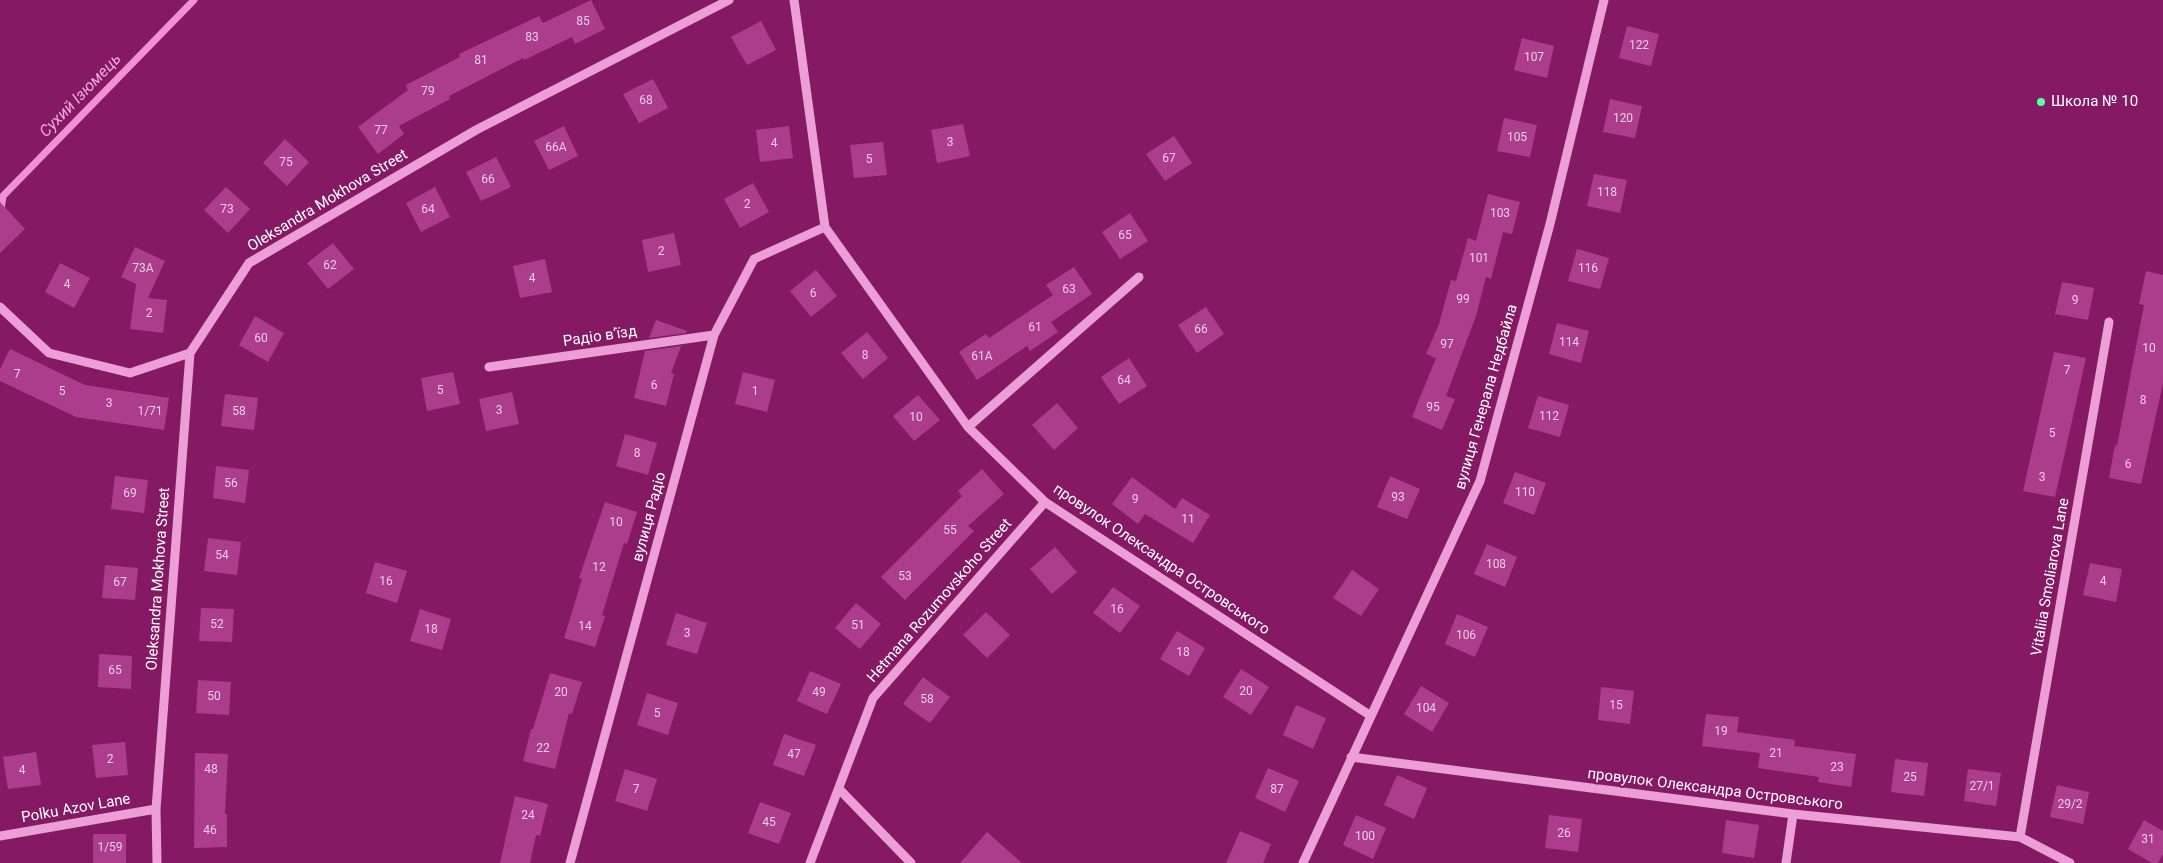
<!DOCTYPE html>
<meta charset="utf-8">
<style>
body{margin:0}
canvas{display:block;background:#851964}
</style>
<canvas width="2163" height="863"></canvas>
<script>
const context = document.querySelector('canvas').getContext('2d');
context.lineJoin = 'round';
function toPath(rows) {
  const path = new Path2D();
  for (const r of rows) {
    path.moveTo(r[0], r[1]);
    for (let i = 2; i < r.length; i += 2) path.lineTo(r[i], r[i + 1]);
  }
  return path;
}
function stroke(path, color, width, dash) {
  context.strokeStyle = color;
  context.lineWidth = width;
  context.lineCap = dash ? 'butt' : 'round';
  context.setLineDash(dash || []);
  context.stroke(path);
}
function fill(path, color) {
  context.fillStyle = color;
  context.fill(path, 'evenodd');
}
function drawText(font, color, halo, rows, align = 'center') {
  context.font = font + ' Roboto,sans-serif';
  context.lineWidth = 4.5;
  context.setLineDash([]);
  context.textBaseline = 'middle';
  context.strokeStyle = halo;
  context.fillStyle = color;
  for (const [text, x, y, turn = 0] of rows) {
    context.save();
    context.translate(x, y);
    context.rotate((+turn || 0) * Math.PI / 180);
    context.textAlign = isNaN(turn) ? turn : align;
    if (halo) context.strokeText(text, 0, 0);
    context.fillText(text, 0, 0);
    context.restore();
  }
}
stroke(toPath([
 [0,217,3,196,194,0]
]), '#ef91d5', 7);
fill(toPath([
 [591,0,605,29,575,44,572,37,524,60,523,58,449,96,450,99,399,126,404,134,378,154,358,127,408,90,406,85,460,57,459,54,539,16,543,23],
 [761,21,776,50,747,65,731,37],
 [1627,26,1659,34,1651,66,1619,58],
 [1522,38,1554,46,1547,78,1514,70],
 [653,79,668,108,639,123,623,94],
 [1610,99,1642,106,1635,138,1603,132],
 [1504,118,1537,125,1530,157,1497,151],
 [963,124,970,156,937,163,931,130],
 [564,126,578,156,549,170,534,141],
 [789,126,793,158,760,162,756,130],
 [1174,136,1192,163,1165,181,1146,154],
 [285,139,309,162,287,186,263,163],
 [883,142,887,175,854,178,850,145],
 [496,157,511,187,481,201,466,172],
 [1594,174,1627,180,1620,213,1587,206],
 [753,183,769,212,740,228,724,199],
 [226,187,250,209,228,233,204,210],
 [435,187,450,217,421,232,406,203],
 [1488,194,1520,202,1512,234,1503,232,1491,279,1486,277,1476,316,1446,396,1455,399,1442,430,1412,417,1436,358,1426,354,1439,324,1451,280,1456,281,1468,238,1476,241],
 [0,202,25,229,0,253],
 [1130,213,1148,241,1120,259,1102,232],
 [674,233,681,265,648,272,642,240],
 [333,243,354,269,328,289,307,263],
 [135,247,165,261,148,298,167,300,163,333,130,329,136,284,121,277],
 [1577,249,1609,258,1600,289,1568,281],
 [545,259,552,292,520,298,513,266],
 [60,263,90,278,74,308,45,292],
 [1074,267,1092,294,1051,322,1058,332,1030,351,1027,346,977,380,959,352,986,334,989,338,1053,295,1046,285],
 [816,270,837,296,811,317,790,291],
 [2146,271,2163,275,2163,383,2141,484,2109,478,2115,445,2117,446,2144,305,2139,304],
 [2062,282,2094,288,2088,320,2055,314],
 [1206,307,1224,334,1197,353,1178,325],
 [255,316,284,333,268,362,239,345],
 [656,320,687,331,686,333,649,338],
 [1557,323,1589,331,1581,363,1549,354],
 [867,332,888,358,863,379,841,353],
 [681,346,671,373,674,374,666,406,634,398,645,351],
 [10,349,85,385,169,398,164,430,76,417,0,381,0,369],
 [2054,352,2086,358,2055,497,2023,491],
 [1129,358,1147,386,1119,404,1101,377],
 [453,372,460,404,427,411,421,378],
 [743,372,775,380,767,412,735,404],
 [512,392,519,424,486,431,479,399],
 [225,394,258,398,254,430,221,426],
 [918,395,940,420,914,441,893,416],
 [1538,396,1569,405,1560,437,1528,428],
 [1057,403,1078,428,1054,450,1032,425],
 [625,434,657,443,648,475,616,466],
 [216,466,249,470,245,503,213,498],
 [982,469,1004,494,968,526,974,531,905,600,881,577,962,496,958,491],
 [1515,472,1546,483,1534,515,1503,503],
 [115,476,148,480,144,513,111,509],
 [1390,476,1420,489,1407,519,1377,507],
 [1132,477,1175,509,1182,498,1210,515,1193,543,1145,514,1138,524,1112,504],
 [605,502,637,512,627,544,624,543,602,615,605,616,595,647,564,638,582,579,579,578],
 [208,538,241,542,237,575,204,571],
 [1487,544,1517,557,1505,587,1474,574],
 [1055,547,1077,572,1052,594,1030,569],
 [375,562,407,571,397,603,366,593],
 [2090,563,2122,569,2116,602,2083,595],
 [105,565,138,568,135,600,102,598],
 [1352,570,1379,589,1361,616,1333,598],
 [1113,587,1140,606,1120,633,1093,613],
 [856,603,881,624,860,649,835,628],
 [201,608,234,609,232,642,199,641],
 [420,609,451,619,442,650,410,641],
 [986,612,1010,635,987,658,963,635],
 [676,613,707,623,697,654,666,645],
 [1457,614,1488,627,1475,657,1445,644],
 [1177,631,1205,648,1189,676,1160,659],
 [99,654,132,656,131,689,98,687],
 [1241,669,1269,687,1251,715,1223,697],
 [810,671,841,684,827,714,797,701],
 [550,673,582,682,572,714,569,713,555,769,523,761,531,729,533,729],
 [923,677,950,697,930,723,903,704],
 [198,680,231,682,229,715,196,713],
 [1421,686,1449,703,1432,732,1404,714],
 [1601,687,1634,691,1630,724,1598,720],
 [647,693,678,703,668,735,637,725],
 [1296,705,1326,718,1313,749,1283,735],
 [1706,714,1739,717,1737,732,1795,740,1794,746,1856,754,1851,787,1818,782,1819,777,1758,768,1760,753,1702,746],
 [784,734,816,745,804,776,773,765],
 [125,742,128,775,96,778,92,745],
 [36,752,41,785,8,789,3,757],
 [195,753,228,754,225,814,227,814,227,847,194,848],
 [1895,759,1928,763,1924,796,1891,792],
 [1268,768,1299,781,1285,812,1255,798],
 [625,769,657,779,647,811,615,801],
 [1968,769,2001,773,1996,806,1964,801],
 [1397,775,1427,788,1414,819,1384,805],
 [2057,785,2089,792,2083,824,2050,817],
 [515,796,548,804,540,836,536,835,530,863,500,863],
 [760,802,791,813,779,844,748,833],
 [1356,815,1386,828,1373,859,1343,845],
 [1549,815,1582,819,1578,852,1545,848],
 [1726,820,1759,825,1754,858,1722,853],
 [2144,820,2163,831,2163,854,2158,863,2152,863,2128,849],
 [1240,831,1271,844,1263,863,1226,863],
 [987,832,1022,863,960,863],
 [93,834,126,834,126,863,93,863]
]), '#ac3d8c');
stroke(toPath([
 [794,0,825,227,968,427,1045,502,1371,716],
 [0,307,49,353,130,373,190,353],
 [489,367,714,335],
 [968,427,1139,277],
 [1351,757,1793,814,2020,837,2070,863],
 [839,789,911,863],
 [0,836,156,809],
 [2020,837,2109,322],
 [157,863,156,809,190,353,249,263,476,130,729,0],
 [570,863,714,335,754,259,825,227],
 [810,863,873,698,1045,502],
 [1303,863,1480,481,1550,224,1604,0],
 [1786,863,1793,814]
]), '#ec9ed6', 9);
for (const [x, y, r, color] of [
 [2041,102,5,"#59ffa3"]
]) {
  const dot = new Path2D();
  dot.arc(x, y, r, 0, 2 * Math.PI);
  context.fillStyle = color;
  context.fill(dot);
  stroke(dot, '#851964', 2);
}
drawText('12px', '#eacee2', null, [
 ["85",583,22],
 ["83",532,38],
 ["122",1639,46],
 ["107",1534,58],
 ["81",481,61],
 ["79",428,92],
 ["68",646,101],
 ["120",1623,119],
 ["77",381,131],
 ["105",1517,138],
 ["3",950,143],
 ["4",774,144],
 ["66А",556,148],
 ["67",1169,159],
 ["5",869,160],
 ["75",286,163],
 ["66",488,180],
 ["118",1607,193],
 ["2",747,205],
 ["73",227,210],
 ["64",428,210],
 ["103",1500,214],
 ["65",1125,236],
 ["2",661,252],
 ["101",1479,259],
 ["62",330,266],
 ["73А",143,269],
 ["116",1588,269],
 ["4",532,279],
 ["4",67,285],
 ["63",1069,290],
 ["6",813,294],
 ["99",1463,300],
 ["9",2075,301],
 ["2",149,314],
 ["61",1035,328],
 ["66",1201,330],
 ["60",261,339],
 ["114",1569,343],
 ["97",1447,345],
 ["10",2149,349],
 ["8",865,356],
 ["61А",982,357],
 ["7",2067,371],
 ["7",17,375],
 ["64",1124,381],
 ["6",654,386],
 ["5",440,391],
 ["5",62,392],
 ["1",755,392],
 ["8",2143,401],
 ["3",109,404],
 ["95",1433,408],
 ["3",499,411],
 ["1/71",150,412],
 ["58",239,412],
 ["112",1549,417],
 ["10",916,418],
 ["5",2052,434],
 ["8",637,454],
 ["6",2128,465],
 ["3",2042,478],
 ["56",231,484],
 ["110",1525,493],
 ["69",130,494],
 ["93",1398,498],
 ["9",1135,500],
 ["11",1188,520],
 ["10",616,523],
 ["55",950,531],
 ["54",222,556],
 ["108",1496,565],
 ["12",599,568],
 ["53",905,577],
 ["16",386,582],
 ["4",2103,582],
 ["67",120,583],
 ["16",1117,610],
 ["52",217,625],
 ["51",858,626],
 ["14",585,627],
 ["18",431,630],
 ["3",687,634],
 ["106",1466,636],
 ["18",1183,653],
 ["65",115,671],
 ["20",1246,692],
 ["20",561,693],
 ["49",819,693],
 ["50",214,697],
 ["58",927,700],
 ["15",1616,706],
 ["104",1426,709],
 ["5",657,714],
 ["19",1721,732],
 ["22",543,749],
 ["21",1776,754],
 ["47",794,755],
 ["2",110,760],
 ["23",1837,768],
 ["48",211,770],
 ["4",22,771],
 ["25",1910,778],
 ["27/1",1982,787],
 ["7",636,790],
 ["87",1277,790],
 ["29/2",2070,805],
 ["24",528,816],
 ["45",769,823],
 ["46",210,831],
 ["26",1564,834],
 ["100",1365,837],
 ["31",2148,840],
 ["1/59",110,848]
]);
drawText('15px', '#fff', '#851964', [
 ["Школа № 10",2051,102]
], 'left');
drawText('15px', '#fff', '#851964', [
 ["Oleksandra Mokhova Street",328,201,-31],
 ["Радіо в’їзд",600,337,-8],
 ["вулиця Генерала Недбайла",1487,397,-74],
 ["вулиця Радіо",650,517,-75],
 ["провулок Олександра Островського",1161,560,34],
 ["Vitaliia Smoliarova Lane",2051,577,-80],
 ["Oleksandra Mokhova Street",159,579,-86],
 ["Hetmana Rozumovskoho Street",940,601,-49],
 ["провулок Олександра Островського",1715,790,7],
 ["Polku Azov Lane",76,809,-10]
]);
drawText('italic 16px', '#f4aadf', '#851964', [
 ["Сухий Ізюмець",81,96,-46]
]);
</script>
